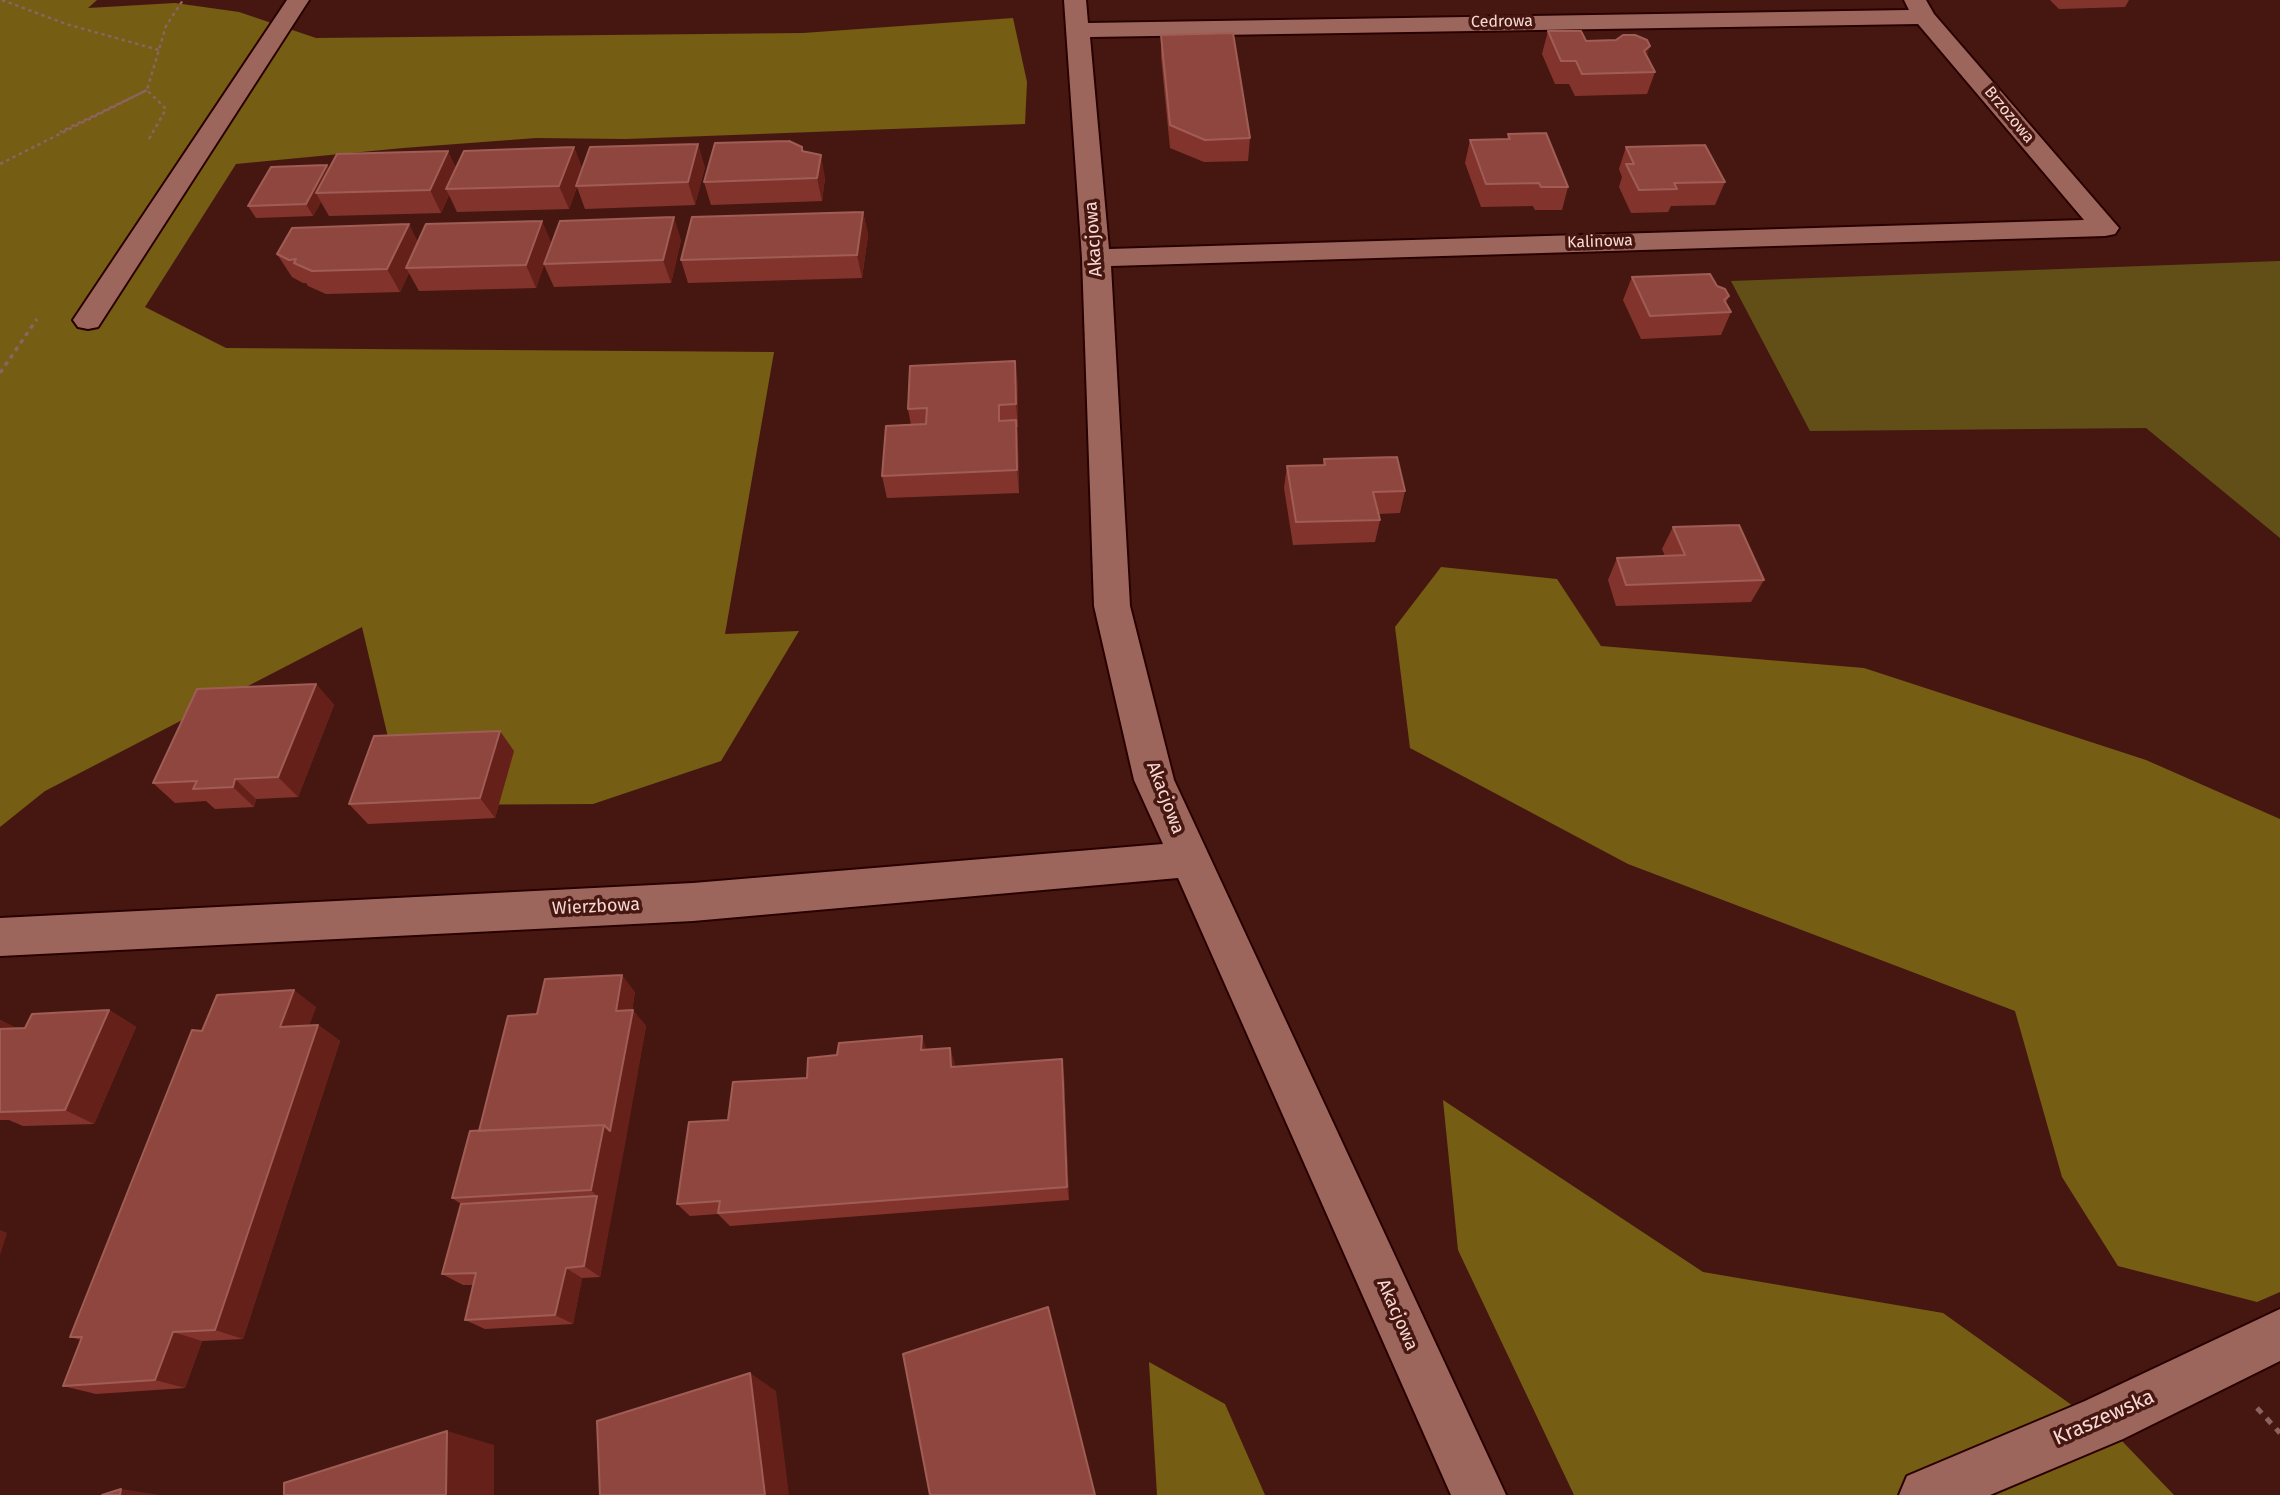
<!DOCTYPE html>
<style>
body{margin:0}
canvas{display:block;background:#461711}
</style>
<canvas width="2280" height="1495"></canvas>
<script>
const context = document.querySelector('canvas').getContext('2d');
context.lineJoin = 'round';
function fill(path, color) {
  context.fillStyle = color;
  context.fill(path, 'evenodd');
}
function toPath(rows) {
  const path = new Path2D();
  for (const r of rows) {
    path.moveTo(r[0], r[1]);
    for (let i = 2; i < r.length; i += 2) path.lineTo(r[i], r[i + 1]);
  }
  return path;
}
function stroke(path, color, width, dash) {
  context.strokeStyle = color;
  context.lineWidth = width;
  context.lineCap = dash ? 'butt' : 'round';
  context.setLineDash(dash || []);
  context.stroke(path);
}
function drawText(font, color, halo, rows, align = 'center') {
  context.font = font + ' "Fira Sans",sans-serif';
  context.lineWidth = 7;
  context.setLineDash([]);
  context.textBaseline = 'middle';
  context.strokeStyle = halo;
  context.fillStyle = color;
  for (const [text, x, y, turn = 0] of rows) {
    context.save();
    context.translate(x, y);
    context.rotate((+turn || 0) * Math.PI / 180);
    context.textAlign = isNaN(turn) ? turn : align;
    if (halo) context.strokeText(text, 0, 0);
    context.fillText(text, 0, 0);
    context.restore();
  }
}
fill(toPath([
 [2280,261,2280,538,2146,428,1810,431,1731,281]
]), '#624f18');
fill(toPath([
 [0,0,97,0,88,8,175,3,239,12,316,38,803,33,1013,18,1027,82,1025,124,626,139,536,138,403,148,236,164,145,307,226,348,774,352,725,634,799,631,721,761,593,804,404,805,362,627,45,791,0,827],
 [1441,567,1557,579,1601,646,1864,668,2146,760,2280,819,2280,1292,2257,1302,2118,1266,2062,1177,2015,1011,1628,864,1410,748,1395,627],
 [1443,1100,1703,1272,1943,1313,2122,1441,2174,1495,1574,1495,1458,1250],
 [1149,1362,1225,1404,1265,1495,1157,1495]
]), '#755d14');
const minor = toPath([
 [287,0,309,0,98,327,88,329,78,327,73,320,287,0],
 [1064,0,1086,0,1088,23,1909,10,1904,0,1926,0,1934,14,2119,228,2115,234,2105,236,1111,266,1130,606,1174,780,1506,1495,1451,1495,1178,878,693,921,0,956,0,918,693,883,1163,844,1134,780,1094,606,1082,258,1064,0],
 [1918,24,2084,220,1109,249,1090,37,1918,24],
 [2280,1309,2280,1361,2123,1439,1990,1495,1899,1495,1907,1476,2085,1401,2280,1309]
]);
stroke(minor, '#290000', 4);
stroke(toPath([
 [2,0,66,24,159,50],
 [149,139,166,109,147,90,166,26,183,0],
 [0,164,147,90,60,132]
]), '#8c635e', 2.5, [3.5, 3.5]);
stroke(toPath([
 [0,373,37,319]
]), '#8c635e', 3.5, [4.5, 4.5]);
stroke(toPath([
 [2257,1408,2280,1433]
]), '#8c635e', 5, [7, 7]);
fill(minor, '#9d665d');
fill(toPath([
 [2050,0,2129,0,2125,7,2059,9],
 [1548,31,1647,56,1655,72,1647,94,1575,96,1569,84,1555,84,1542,54],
 [1161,35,1250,138,1248,161,1204,162,1170,148,1161,57],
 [1508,134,1568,187,1562,210,1535,210,1533,206,1481,207,1465,163,1470,140,1507,139],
 [574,147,582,169,705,167,695,205,585,209,577,187,569,209,457,212,449,195,441,213,329,216,321,202,313,216,256,218,248,206,327,165,329,169,456,168],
 [802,147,803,152,825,178,822,201,711,205,704,182],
 [1626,147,1725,182,1715,205,1671,206,1668,212,1631,213,1619,187,1622,177,1619,169],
 [863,212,868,235,862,278,688,283,681,260],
 [681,240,671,283,554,287,544,265,536,288,419,291,409,273,400,292,326,294,308,286,306,283,303,283,292,277,277,254,418,242,552,243],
 [1632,277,1717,286,1729,296,1726,303,1731,312,1721,335,1641,339,1623,300],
 [1018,384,1018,427,1017,427,1018,443,1019,493,887,498,882,476,911,425,908,409],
 [1324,459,1405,491,1400,513,1378,514,1380,520,1375,542,1293,545,1284,488,1287,466,1323,465],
 [1673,527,1764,580,1751,602,1616,606,1608,580,1617,558,1665,556,1662,549],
 [316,684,334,705,298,797,256,799,254,807,215,809,206,801,175,803,153,783],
 [514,751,495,818,368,824,349,804],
 [635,992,632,1010,646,1026,600,1277,582,1278,573,1324,485,1329,465,1320,473,1285,463,1285,442,1274,461,1204,452,1198,479,1131,537,1014],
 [316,1007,309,1025,318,1025,340,1041,243,1339,202,1341,185,1388,96,1394,63,1386,81,1340,70,1337,202,1031],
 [109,1010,136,1027,94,1124,23,1126,9,1120,0,1120,0,1020,16,1028,25,1028],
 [950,1048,955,1067,1064,1075,1069,1200,730,1226,718,1214,690,1216,677,1204,728,1120,926,1049]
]), '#82342c');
fill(toPath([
 [1650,46,1643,68,1637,73,1644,51],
 [698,144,705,167,695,205,688,182],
 [574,147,583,170,569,209,559,186],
 [448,151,459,174,446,189,449,195,441,213,430,190],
 [821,155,825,178,822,201,817,178],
 [327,165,334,177,316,193,321,202,313,216,306,204],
 [863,212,868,235,862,278,857,255],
 [674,217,681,240,671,283,663,260],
 [542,221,552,244,536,288,526,265],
 [409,224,421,248,406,268,409,273,400,292,387,269],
 [1015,361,1018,384,1018,427,1016,404],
 [1016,420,1018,443,1019,493,1017,470],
 [316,684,334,705,298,797,278,777],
 [500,731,514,751,495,818,480,798],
 [235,779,256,799,254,807,233,787],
 [622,975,635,992,629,1027,616,1011],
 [294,990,316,1007,303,1043,280,1027],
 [109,1010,136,1027,94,1124,65,1110],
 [633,1010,646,1026,625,1145,610,1131],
 [0,1020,22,1031,0,1039],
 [318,1025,340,1041,243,1339,215,1330],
 [922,1036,927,1052,921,1050],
 [950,1048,955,1064,956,1083,951,1067],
 [1062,1059,1064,1075,1069,1200,1067,1187],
 [604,1125,625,1145,600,1277,584,1266,597,1196,591,1190],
 [0,1230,7,1233,0,1255],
 [566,1268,582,1278,573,1324,555,1315],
 [1048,1307,1054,1328,1095,1495],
 [173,1332,202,1341,185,1388,155,1380],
 [750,1373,776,1391,789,1495,765,1495],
 [447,1431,494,1445,494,1495,446,1495],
 [121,1489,160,1495,120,1495]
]), '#652119');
const building = toPath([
 [1548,31,1581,31,1586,41,1616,40,1623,35,1635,35,1647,40,1650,46,1644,51,1655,72,1582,74,1576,61,1561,61,1548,31],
 [1233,33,1250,138,1205,140,1170,125,1161,35,1233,33],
 [1546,133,1568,187,1541,187,1539,183,1486,184,1470,140,1510,139,1508,134,1546,133],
 [789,141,802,147,802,151,821,155,817,178,704,182,715,143,789,141],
 [698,144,688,182,576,186,590,147,698,144],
 [1705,145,1725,182,1674,183,1677,189,1639,190,1626,164,1634,164,1626,147,1705,145],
 [574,147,559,186,446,189,464,151,574,147],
 [448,151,430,190,316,193,337,154,448,151],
 [327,165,306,204,248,206,271,167,327,165],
 [863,212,857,255,681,260,692,217,863,212],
 [674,217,663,260,544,264,560,221,674,217],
 [542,221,526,265,406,268,426,224,542,221],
 [409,224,387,269,312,271,294,263,296,259,289,260,277,254,292,228,409,224],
 [1710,274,1717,286,1725,289,1729,296,1724,300,1731,312,1650,316,1632,277,1710,274],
 [1015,361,1016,404,999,405,999,421,1016,420,1017,470,882,476,886,426,926,424,927,408,908,409,910,366,1015,361],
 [1397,457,1405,491,1373,492,1380,520,1296,522,1287,466,1325,465,1324,459,1397,457],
 [1739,525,1764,580,1626,585,1617,558,1685,555,1673,527,1739,525],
 [316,684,278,777,235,779,233,787,193,789,197,781,153,783,197,689,316,684],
 [500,731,480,798,349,804,374,736,500,731],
 [622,975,616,1011,633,1010,610,1131,604,1125,479,1131,508,1016,537,1014,545,979,622,975],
 [294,990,280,1027,318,1025,215,1330,173,1332,155,1380,63,1386,82,1337,70,1337,192,1030,202,1031,217,995,294,990],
 [109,1010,65,1110,0,1112,0,1029,25,1028,32,1014,109,1010],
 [922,1036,921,1050,950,1048,951,1067,1062,1059,1067,1187,718,1213,720,1201,677,1204,689,1122,728,1120,733,1082,807,1078,808,1058,837,1055,839,1043,922,1036],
 [604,1125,591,1190,452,1198,470,1131,604,1125],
 [597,1196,584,1266,566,1268,555,1315,465,1320,476,1273,442,1274,461,1204,597,1196],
 [1048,1307,1095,1495,930,1495,903,1354,1048,1307],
 [750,1373,765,1495,600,1495,597,1421,750,1373],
 [447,1431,446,1495,284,1495,284,1483,447,1431],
 [121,1489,120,1495,102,1495,121,1489]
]);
fill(building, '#8f463e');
stroke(building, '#9f5d55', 2);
drawText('16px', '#f9d9d4', '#461711', [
 ["Cedrowa",1502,22,-1],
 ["Brzozowa",2009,115,50],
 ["Kalinowa",1600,242,-2]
]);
drawText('18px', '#f9d9d4', '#461711', [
 ["Akacjowa",1094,239,-94],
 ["Akacjowa",1165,798,69],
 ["Wierzbowa",596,907,-3],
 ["Akacjowa",1397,1315,66]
]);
drawText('21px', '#f9d9d4', '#461711', [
 ["Kraszewska",2104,1418,-24]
]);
</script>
